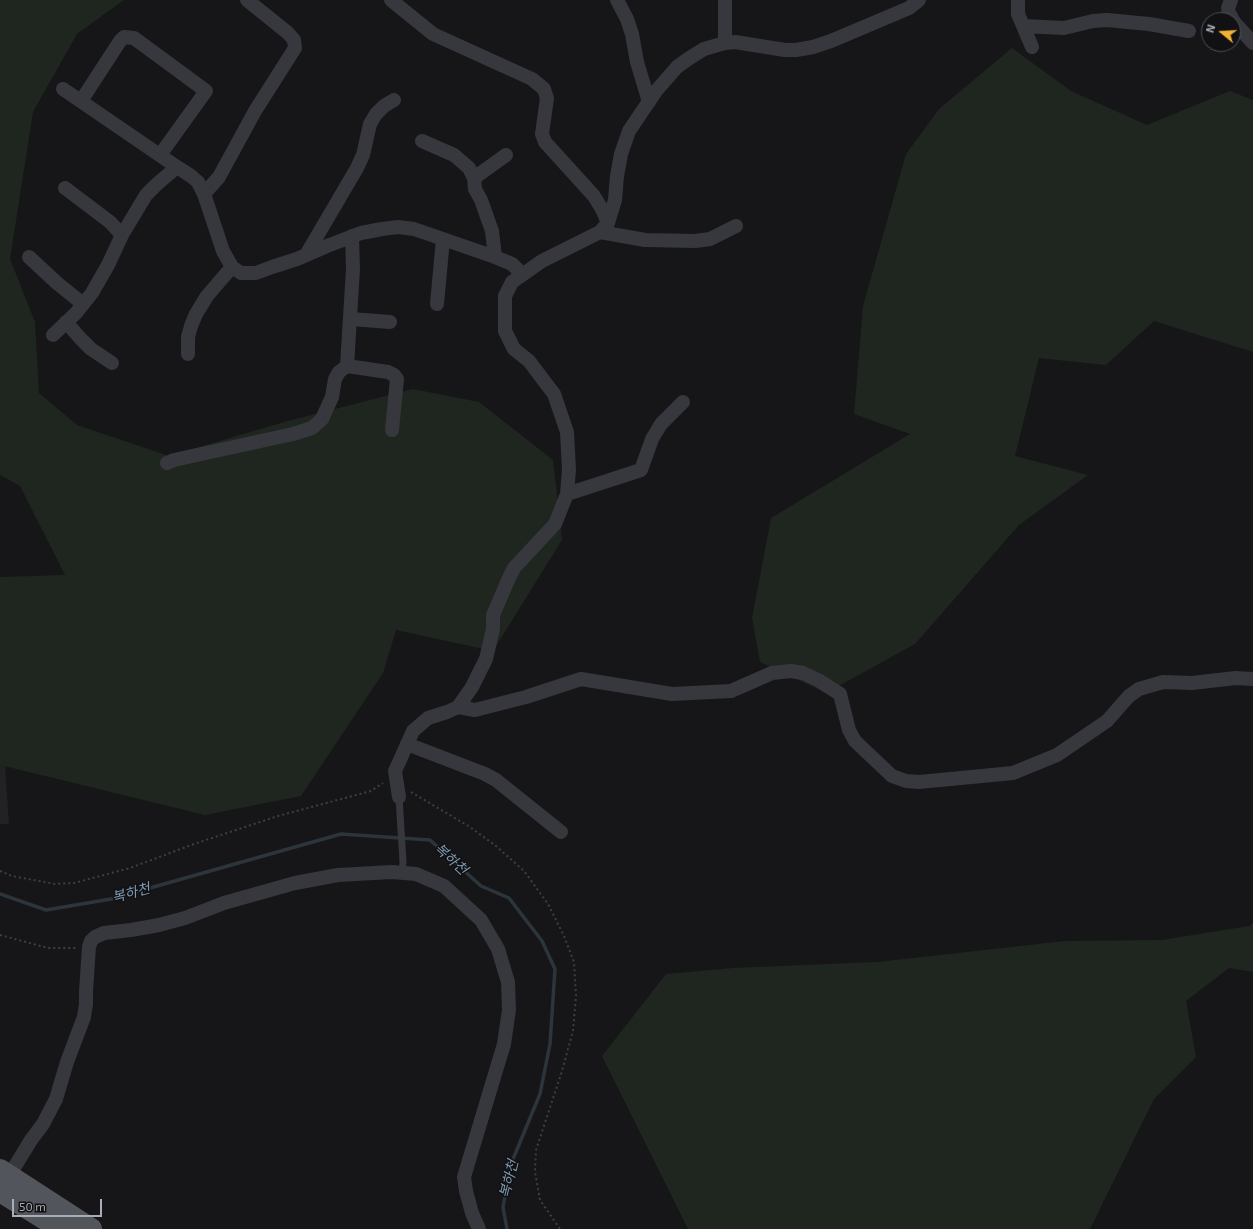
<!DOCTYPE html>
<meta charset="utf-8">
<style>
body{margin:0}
#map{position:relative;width:1253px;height:1229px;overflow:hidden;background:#161618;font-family:"Exo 2",sans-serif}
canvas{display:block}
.north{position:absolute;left:1201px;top:12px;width:40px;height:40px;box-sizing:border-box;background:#111113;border:1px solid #4d4f55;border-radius:50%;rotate:288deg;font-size:11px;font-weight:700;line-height:16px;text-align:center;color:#a8adb8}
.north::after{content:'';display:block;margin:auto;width:14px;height:18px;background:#f2b134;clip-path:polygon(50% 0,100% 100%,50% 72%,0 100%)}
.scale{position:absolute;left:12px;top:1199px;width:90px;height:18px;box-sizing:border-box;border:2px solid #a8adb8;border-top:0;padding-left:5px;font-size:12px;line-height:14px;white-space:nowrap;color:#a8adb8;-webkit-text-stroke:3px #111113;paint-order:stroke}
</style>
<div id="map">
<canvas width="1253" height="1229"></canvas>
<div class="north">N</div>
<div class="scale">50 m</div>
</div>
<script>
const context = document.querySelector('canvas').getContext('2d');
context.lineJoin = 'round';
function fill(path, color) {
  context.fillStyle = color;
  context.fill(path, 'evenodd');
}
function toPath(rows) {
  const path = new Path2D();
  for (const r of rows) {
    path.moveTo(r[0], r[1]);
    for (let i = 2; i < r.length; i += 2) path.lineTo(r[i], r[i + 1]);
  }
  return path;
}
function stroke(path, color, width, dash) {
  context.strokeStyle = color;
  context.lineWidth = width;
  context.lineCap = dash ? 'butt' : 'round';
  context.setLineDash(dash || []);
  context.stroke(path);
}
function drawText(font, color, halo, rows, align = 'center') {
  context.font = font + ' "Exo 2","Noto Sans KR",sans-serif';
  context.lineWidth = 3;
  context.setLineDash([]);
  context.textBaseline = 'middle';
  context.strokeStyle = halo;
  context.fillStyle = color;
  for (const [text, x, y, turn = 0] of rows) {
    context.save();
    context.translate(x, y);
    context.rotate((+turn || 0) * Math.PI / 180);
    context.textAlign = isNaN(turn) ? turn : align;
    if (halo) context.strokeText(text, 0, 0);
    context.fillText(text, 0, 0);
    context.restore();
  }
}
fill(toPath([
 [0,765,5,766,9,824,0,824]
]), '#222225');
fill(toPath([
 [0,0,124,0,77,34,33,112,10,259,35,322,39,393,77,425,169,456,284,422,413,389,479,402,553,460,562,540,493,651,396,630,383,673,301,796,205,815,0,765,0,577,65,575,20,486,0,475],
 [1012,48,1071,91,1147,125,1230,91,1253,100,1253,352,1154,321,1106,365,1039,358,1015,456,1088,475,1019,525,915,644,826,693,760,662,752,618,771,518,910,434,854,414,863,306,906,154,939,109],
 [1253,923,1253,972,1229,968,1186,1001,1196,1057,1154,1099,1090,1229,688,1229,602,1056,666,974,733,968,877,962,1065,941,1162,940,1249,926]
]), '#1e261f');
stroke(toPath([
 [0,894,46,910,111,899,341,834,430,840,481,886,509,898,542,941,555,969,550,1044,540,1094,511,1164,503,1207,507,1229]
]), '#2c353c', 3.5);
stroke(toPath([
 [411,792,470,827,496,846,524,871,548,904,564,936,574,962,576,996,573,1031,562,1071,536,1150,535,1172,540,1200,560,1229],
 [0,871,12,876,55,884,74,883,130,868,194,844,278,816,371,791,383,783],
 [0,935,48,948,76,948]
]), '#3d3f44', 2, [2, 3]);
stroke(toPath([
 [399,797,403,862,402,873]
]), '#37383d', 7);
stroke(toPath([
 [391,0,433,34,532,79,544,89,547,98,542,134,545,142,594,196,603,211,608,223],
 [617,0,627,19,632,34,637,62,649,102],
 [1018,0,1018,14,1032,47],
 [1231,0,1228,8,1229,13,1233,20],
 [1233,21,1253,43],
 [1023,26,1064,28,1093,21,1107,20,1149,24,1189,31],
 [725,43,725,0],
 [63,89,177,167,191,176,198,182,204,194,223,251,232,267,241,273,256,273,272,267,297,259,327,246,361,233,382,229,398,227,414,229,495,257,512,264,522,274],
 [81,101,120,41,124,37,134,38,206,91,160,155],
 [422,141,454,155,469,168,474,178,475,189,481,200,492,231,495,257],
 [474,178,506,155],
 [65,188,110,222,122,235],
 [204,194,219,177,255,111,295,48,294,40,288,33,247,0],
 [600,232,645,240,695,241,710,239,736,226],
 [306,255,357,168,363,155,370,124,376,114,384,106,394,100],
 [29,257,57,283,83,304],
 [437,304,443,239],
 [351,319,390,322],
 [66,322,80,338,91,349,112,363],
 [53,335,76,313,92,293,108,265,122,235,146,195,157,184,177,167],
 [188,354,188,337,191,326,196,314,207,296,232,267],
 [347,366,353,269,352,236],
 [167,463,174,460,293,434,312,428,322,419,332,397,335,379,339,372,347,366,388,372,394,375,397,379,392,430],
 [567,494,641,470,652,439,661,424,683,402],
 [458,707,475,710,526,697,581,679,672,694,731,691,772,673,791,671,803,673,818,680,840,694,849,730,855,741,892,776,906,781,919,782,1013,773,1057,755,1107,721,1129,696,1139,689,1163,682,1192,683,1236,678,1253,679],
 [407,744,485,774,496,780,561,832],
 [399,797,395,771,413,731,428,718,447,712,458,707,472,687,486,659,493,629,493,615,509,578,514,568,555,524,567,494,569,470,567,432,554,394,529,361,514,349,505,331,505,296,512,282,542,261,600,232,608,223,615,200,617,176,621,154,629,131,656,91,677,67,688,59,704,49,725,43,735,42,785,50,796,50,813,47,831,41,909,8,919,0],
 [9,1176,31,1140,43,1124,56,1099,67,1062,84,1017,86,1004,86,991,89,947,91,941,95,937,104,933,131,930,159,925,185,918,224,903,295,883,338,875,392,872,416,874,444,886,481,920,498,949,508,982,509,1010,504,1044,464,1177,466,1191,472,1213,479,1229]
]), '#37383d', 14);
stroke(toPath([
 [0,1170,91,1229],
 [0,1191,61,1229]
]), '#53555c', 22);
drawText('italic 14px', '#7f9bb3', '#111113', [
 ["복하천",451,859,42],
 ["복하천",131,893,-15],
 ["복하천",509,1179,-76]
]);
</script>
